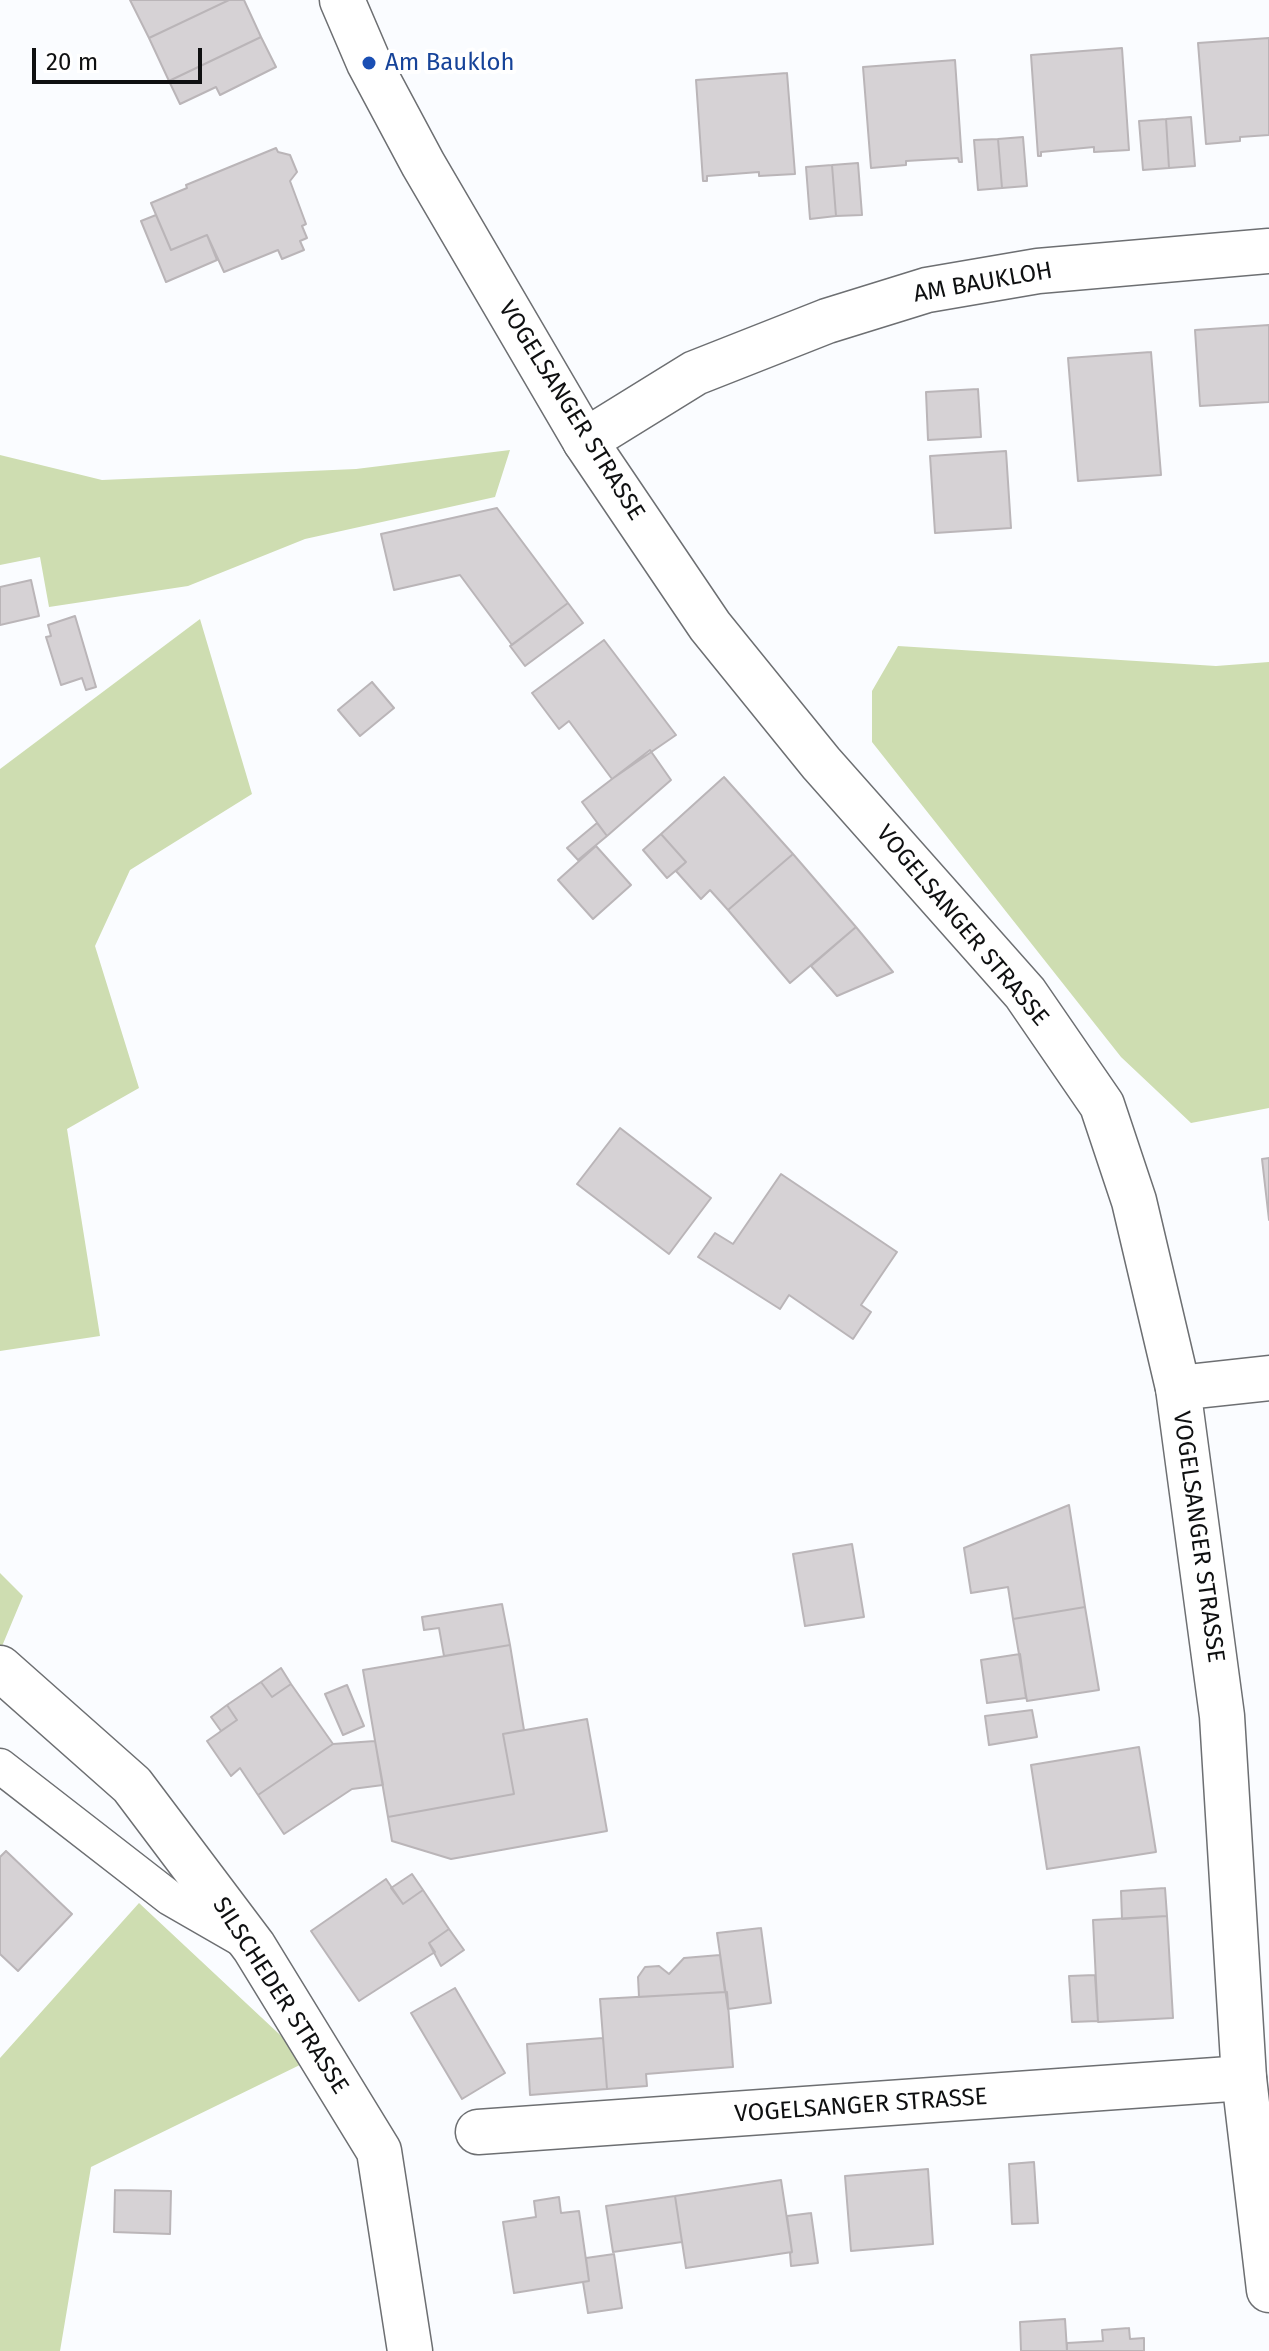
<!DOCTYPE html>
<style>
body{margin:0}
#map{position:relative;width:1269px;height:2351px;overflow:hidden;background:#fafcff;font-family:"Fira Sans",sans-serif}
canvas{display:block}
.scale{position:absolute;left:32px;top:48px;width:170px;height:36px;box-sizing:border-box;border:4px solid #0f1011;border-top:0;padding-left:10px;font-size:24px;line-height:28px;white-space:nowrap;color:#0f1011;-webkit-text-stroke:6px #fff;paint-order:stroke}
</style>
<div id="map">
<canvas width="1269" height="2351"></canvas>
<div class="scale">20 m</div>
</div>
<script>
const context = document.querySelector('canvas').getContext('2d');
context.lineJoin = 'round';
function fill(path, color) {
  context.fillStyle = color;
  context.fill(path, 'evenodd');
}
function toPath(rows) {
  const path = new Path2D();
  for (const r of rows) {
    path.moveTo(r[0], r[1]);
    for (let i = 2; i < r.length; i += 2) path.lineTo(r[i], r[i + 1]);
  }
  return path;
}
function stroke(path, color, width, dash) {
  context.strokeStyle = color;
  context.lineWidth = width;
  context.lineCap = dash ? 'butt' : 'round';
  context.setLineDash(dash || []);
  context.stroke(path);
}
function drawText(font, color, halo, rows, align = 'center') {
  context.font = font + ' "Fira Sans",sans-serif';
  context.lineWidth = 8;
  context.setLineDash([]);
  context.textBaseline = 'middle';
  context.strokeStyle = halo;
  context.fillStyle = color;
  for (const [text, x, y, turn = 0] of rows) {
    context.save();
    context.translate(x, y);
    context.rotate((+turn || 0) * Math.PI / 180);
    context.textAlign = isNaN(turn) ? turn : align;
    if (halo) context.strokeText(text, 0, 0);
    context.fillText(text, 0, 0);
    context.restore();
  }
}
fill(toPath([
 [510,450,495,497,305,539,188,586,49,607,40,557,0,565,0,455,102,480,356,469],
 [200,619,252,794,130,870,95,946,139,1088,67,1129,100,1336,0,1351,0,769],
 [898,646,1216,666,1269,662,1269,1108,1191,1123,1121,1057,872,742,872,691],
 [0,1573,23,1596,0,1651],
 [139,1903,308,2061,91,2167,60,2351,0,2351,0,2058]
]), '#ceddb1');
const building = toPath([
 [130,0,229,0,149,38,130,0],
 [229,0,244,0,261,37,169,81,149,38,229,0],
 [261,37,276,67,220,95,216,87,180,104,169,81,261,37],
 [1269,38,1269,135,1240,137,1240,141,1206,144,1198,43,1269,38],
 [1122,48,1129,150,1094,152,1094,147,1041,152,1041,156,1038,156,1031,55,1122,48],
 [955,60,962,162,959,162,958,158,906,161,906,165,871,168,863,67,955,60],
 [787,73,795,174,759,176,759,172,707,176,707,181,703,181,696,80,787,73],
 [1191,117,1195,166,1169,168,1166,119,1191,117],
 [1166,119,1169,168,1143,170,1139,121,1166,119],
 [1023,137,1027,186,1002,188,998,139,1023,137],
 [998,139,1002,188,978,190,974,140,998,139],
 [276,148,278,152,290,155,297,172,290,181,306,224,302,226,307,238,300,241,304,250,282,259,278,250,224,272,207,235,171,250,151,203,187,188,186,185,276,148],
 [858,163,862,215,836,216,832,165,858,163],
 [832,165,836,216,810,219,806,167,832,165],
 [156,215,171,250,207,235,217,260,166,282,141,221,156,215],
 [1269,325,1269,402,1200,406,1195,330,1269,325],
 [1151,352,1161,475,1078,481,1068,358,1151,352],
 [978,389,981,437,928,440,926,392,978,389],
 [1006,451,1011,528,935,533,930,456,1006,451],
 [497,508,568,603,512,645,460,575,394,590,381,534,497,508],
 [31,580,39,616,0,625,0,587,31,580],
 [568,603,583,623,525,666,510,646,568,603],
 [75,616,96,687,86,690,82,678,61,685,46,637,51,636,48,625,75,616],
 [604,640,676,735,612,779,569,721,559,729,532,693,604,640],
 [372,682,394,708,360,736,338,710,372,682],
 [650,750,671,780,607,836,582,802,650,750],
 [724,777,793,854,728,910,710,890,701,899,676,871,686,862,661,834,724,777],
 [597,823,607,836,578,860,567,848,597,823],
 [661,834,686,862,667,878,643,850,661,834],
 [596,846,631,885,593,919,558,880,596,846],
 [793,854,856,927,790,983,728,910,793,854],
 [856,927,893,972,837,996,811,966,856,927],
 [620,1128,711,1198,669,1254,577,1184,620,1128],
 [1269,1158,1269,1220,1262,1159,1269,1158],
 [781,1174,897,1252,861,1305,871,1312,853,1339,789,1295,780,1309,698,1257,715,1233,733,1244,781,1174],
 [1069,1505,1085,1607,1013,1619,1008,1587,971,1593,964,1548,1069,1505],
 [852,1544,864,1617,805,1626,793,1554,852,1544],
 [502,1604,510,1645,444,1656,439,1628,424,1630,422,1617,502,1604],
 [1085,1607,1099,1690,1027,1701,1013,1619,1085,1607],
 [510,1645,524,1730,503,1734,514,1794,388,1817,363,1670,510,1645],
 [1020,1654,1026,1698,987,1703,981,1660,1020,1654],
 [281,1668,291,1684,272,1697,261,1682,281,1668],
 [261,1682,272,1697,291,1684,333,1744,258,1795,240,1768,231,1776,207,1741,237,1720,227,1705,261,1682],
 [347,1685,364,1726,343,1735,325,1694,347,1685],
 [227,1705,237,1720,221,1731,211,1717,227,1705],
 [1032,1710,1037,1737,989,1745,985,1716,1032,1710],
 [587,1719,607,1831,451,1859,392,1841,388,1817,514,1794,503,1734,587,1719],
 [375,1741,383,1785,352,1789,284,1834,258,1795,333,1744,375,1741],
 [1139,1747,1156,1852,1047,1869,1031,1765,1139,1747],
 [6,1851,72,1914,18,1971,0,1954,0,1857,6,1851],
 [412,1874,423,1890,403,1904,391,1888,412,1874],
 [386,1879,403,1904,423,1890,449,1929,429,1943,435,1952,359,2001,311,1931,386,1879],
 [1165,1888,1167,1916,1122,1919,1121,1891,1165,1888],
 [1167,1916,1173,2018,1098,2022,1093,1920,1167,1916],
 [761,1928,771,2003,728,2009,717,1933,761,1928],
 [449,1929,464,1950,441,1966,429,1943,449,1929],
 [720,1955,725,1992,639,1997,638,1977,645,1967,659,1966,669,1974,684,1958,720,1955],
 [1095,1975,1098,2021,1072,2022,1069,1976,1095,1975],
 [455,1988,505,2073,462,2099,411,2013,455,1988],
 [727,1992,733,2067,646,2074,647,2086,607,2089,600,1999,727,1992],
 [603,2038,607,2089,530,2095,527,2044,603,2038],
 [1034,2162,1038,2223,1012,2224,1009,2164,1034,2162],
 [928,2169,933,2244,851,2251,845,2176,928,2169],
 [781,2180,792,2252,686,2268,675,2196,781,2180],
 [115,2190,171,2191,170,2234,114,2232,115,2190],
 [675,2196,682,2242,613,2252,606,2206,675,2196],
 [559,2197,561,2213,579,2211,589,2281,514,2293,503,2222,536,2217,534,2201,559,2197],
 [811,2213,818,2263,791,2266,790,2253,792,2252,787,2216,811,2213],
 [614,2254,622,2308,588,2313,583,2282,589,2281,586,2258,614,2254],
 [1065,2319,1067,2351,1021,2351,1020,2322,1065,2319],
 [1129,2328,1130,2339,1144,2338,1144,2351,1067,2351,1067,2343,1103,2341,1102,2330,1129,2328]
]);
fill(building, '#d6d2d5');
stroke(building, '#bab5b8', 2);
const lane = toPath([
 [0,1766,170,1898,243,1940]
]);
const street = toPath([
 [585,441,695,373,827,321,927,290,1038,271,1269,251],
 [1178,1388,1269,1378],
 [0,1668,132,1785,254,1947,379,2151,410,2351],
 [478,2132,1244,2078]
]);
const secondary = toPath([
 [342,0,369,63,423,164,585,441,710,626,821,763,1025,993,1102,1105,1134,1201,1178,1388,1222,1716,1244,2078,1269,2290]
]);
stroke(lane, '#6d6f72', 37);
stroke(street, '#6d6f72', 47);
stroke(secondary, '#6d6f72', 47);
stroke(lane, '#fff', 34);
stroke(street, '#fff', 44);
stroke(secondary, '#fff', 44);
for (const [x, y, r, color] of [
 [369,63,8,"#1a4fb4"]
]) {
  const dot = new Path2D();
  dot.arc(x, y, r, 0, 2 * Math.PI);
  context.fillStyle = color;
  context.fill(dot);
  stroke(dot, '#fff', 3);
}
drawText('24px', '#164399', '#fff', [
 ["Am Baukloh",385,63]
], 'left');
drawText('24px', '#0f1011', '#fff', [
 ["AM BAUKLOH",983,283,-10],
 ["VOGELSANGER STRASSE",571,411,58],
 ["VOGELSANGER STRASSE",962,926,50],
 ["VOGELSANGER STRASSE",1198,1537,82],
 ["SILSCHEDER STRASSE",280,1996,57],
 ["VOGELSANGER STRASSE",861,2106,-4]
]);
</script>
